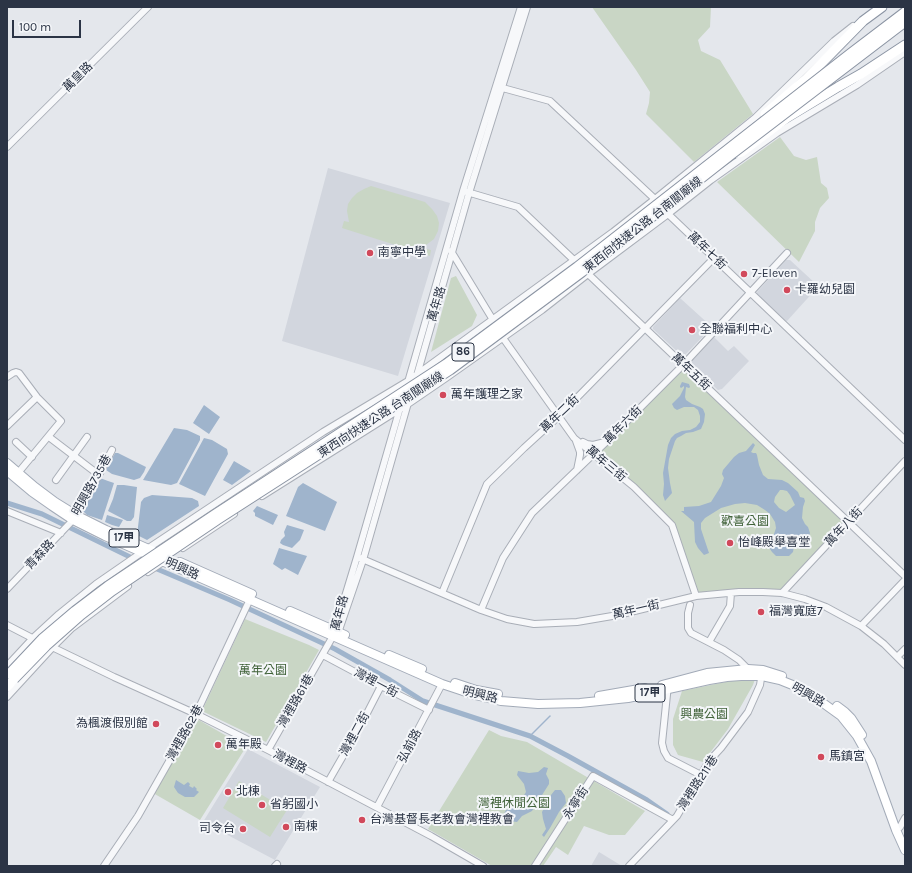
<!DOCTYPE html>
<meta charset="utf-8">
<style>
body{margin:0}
#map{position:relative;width:912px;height:873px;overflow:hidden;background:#e4e7ec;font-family:Karla,sans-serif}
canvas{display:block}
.frame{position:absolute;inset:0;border:8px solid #2b3445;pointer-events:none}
.scale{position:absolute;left:12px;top:20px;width:69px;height:18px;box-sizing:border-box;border:2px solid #2b3445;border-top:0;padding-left:5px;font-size:12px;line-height:14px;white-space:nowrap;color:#2b3445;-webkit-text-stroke:3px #f4f6f9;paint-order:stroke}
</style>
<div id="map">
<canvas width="912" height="873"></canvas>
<div class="frame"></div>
<div class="scale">100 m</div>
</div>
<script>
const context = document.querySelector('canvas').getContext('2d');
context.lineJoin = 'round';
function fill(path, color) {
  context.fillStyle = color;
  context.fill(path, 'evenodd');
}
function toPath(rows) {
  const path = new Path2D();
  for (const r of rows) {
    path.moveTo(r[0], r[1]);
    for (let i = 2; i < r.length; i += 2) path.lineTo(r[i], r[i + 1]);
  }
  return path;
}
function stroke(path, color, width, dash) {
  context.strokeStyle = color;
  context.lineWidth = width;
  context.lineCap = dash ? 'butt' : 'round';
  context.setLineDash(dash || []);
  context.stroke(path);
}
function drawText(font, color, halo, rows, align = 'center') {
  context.font = font + ' Karla,"Noto Sans TC",sans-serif';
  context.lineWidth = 4;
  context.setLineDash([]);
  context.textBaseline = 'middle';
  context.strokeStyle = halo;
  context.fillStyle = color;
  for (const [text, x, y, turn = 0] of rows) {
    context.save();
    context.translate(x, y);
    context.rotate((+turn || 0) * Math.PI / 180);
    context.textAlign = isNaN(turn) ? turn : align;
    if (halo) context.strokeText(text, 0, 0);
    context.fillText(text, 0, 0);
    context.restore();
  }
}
fill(toPath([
 [328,168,450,203,398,376,282,341],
 [786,260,790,260,816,284,816,289,787,321,783,320,757,295,757,292],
 [680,298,712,327,685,355,681,355,653,329,653,327],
 [714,337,728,351,734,346,749,361,722,389,718,390,692,365,692,359],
 [248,749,320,787,275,860,203,822],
 [599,852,622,866,591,866]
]), '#d2d6de');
fill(toPath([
 [592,7,711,7,710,27,698,40,701,51,720,60,753,114,694,162,646,114,649,103,650,92,636,70],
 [780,137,794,156,806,160,817,157,821,183,827,188,829,198,820,208,815,222,815,231,799,262,717,182],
 [371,186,425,202,432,209,437,216,439,223,438,231,434,239,422,248,431,250,430,256,342,228,344,221,349,222,347,211,348,204,352,198,357,193,364,189],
 [456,276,477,315,472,326,431,352,451,278],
 [683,365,848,522,782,593,696,596,672,525,594,454],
 [245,619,309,645,319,650,266,742,202,711],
 [755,679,753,685,728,729,703,762,678,755,673,745,673,719,682,691,730,681],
 [197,719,246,747,200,820,153,793],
 [489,730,501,736,527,742,645,811,625,835,609,835,584,826,568,855,556,847,543,866,492,866,428,829],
 [239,781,287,810,270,837,223,808]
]), '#c9d6c5');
fill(toPath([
 [682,382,689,384,690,387,689,388,686,387,685,397,686,400,692,404,700,407,703,409,705,414,704,422,701,429,693,432,686,433,681,436,677,438,675,441,669,459,668,468,670,483,672,493,665,501,663,495,664,484,663,473,668,445,671,438,675,434,682,431,690,430,696,427,700,422,700,416,698,410,694,407,684,407,677,410,674,408,672,404,680,396,684,388,684,386,681,388,680,387,680,386],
 [204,405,220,417,209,434,193,423],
 [174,428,187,430,200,436,200,440,177,483,171,485,143,480],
 [204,438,212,440,227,449,228,454,205,496,179,484],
 [753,443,755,445,751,452,753,453,756,453,757,455,759,465,763,475,768,479,782,480,788,483,798,492,800,497,804,498,805,501,803,507,802,518,805,524,808,527,810,533,808,539,794,546,793,552,789,556,776,556,772,552,768,546,774,534,776,528,775,522,770,514,765,510,757,505,745,503,735,504,721,508,705,518,701,523,701,529,709,553,704,555,698,548,695,542,694,522,681,511,684,511,684,507,699,506,711,502,721,486,724,478,722,474,723,470,734,457,739,453,746,451],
 [780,490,783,490,787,491,790,495,795,505,786,512,779,508,774,502,775,497],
 [115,453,118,453,146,467,144,472,140,478,134,480,112,474,106,470],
 [234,461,251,471,232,485,223,480],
 [100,478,108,481,114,483,102,520,87,515,83,511],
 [303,483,337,502,325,531,286,516,298,487],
 [117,485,124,485,137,487,134,517,131,521,127,521,108,511,113,499],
 [152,495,192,498,198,501,199,506,147,540,137,535,141,502,144,498],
 [257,506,278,515,273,525,255,516,255,513,253,511],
 [107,515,123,520,119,527,112,525,105,522],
 [287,525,304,530,300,540,292,548,283,545,280,543,281,540,285,536,284,532],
 [279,548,307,556,298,575,285,568,282,570,273,564],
 [544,767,548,768,546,774,549,780,549,784,532,811,522,816,517,822,510,821,504,814,506,810,519,803,526,792,524,784,517,775,518,771,529,773,538,772],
 [176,780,184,785,188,782,190,784,189,786,193,788,194,786,197,789,196,790,199,792,194,797,185,797,178,793,174,787],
 [555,790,561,790,565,796,566,803,559,812,550,828,544,837,542,835,546,829,543,819,542,812,551,795]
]), '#9fb4cc');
stroke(toPath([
 [530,736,550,716]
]), '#9fb4cc', 1.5);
stroke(toPath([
 [7,503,42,514,130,557],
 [157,569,230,600,335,649,390,680,423,701,530,736,568,756,647,800,667,814]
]), '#9fb4cc', 5);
const minor = toPath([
 [499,87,550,101,658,202],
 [7,147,148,7],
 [467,192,518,207,577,263],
 [666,212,905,440],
 [451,251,493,320],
 [585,271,905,576],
 [503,338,574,438,634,487,672,525,696,596],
 [417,375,469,193,527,7],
 [7,377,13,373,16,372,19,373,37,397,61,421,18,473],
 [408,382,463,191,521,7],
 [7,426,37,397],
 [49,437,99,475],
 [576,441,580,452,580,455,577,470],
 [16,442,32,457],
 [583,442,587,444,593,445,605,442],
 [56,480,87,437],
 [262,496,408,404,446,378,542,310,588,274,668,214,711,180,777,133,857,85,905,52],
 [7,511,61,533],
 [183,548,234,514],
 [360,558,481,610,507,619,534,624,577,622,618,615,696,596,739,592,763,592,782,593,805,599,826,607,861,626,884,644,905,665],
 [148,572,166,560],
 [7,589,73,520,99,475,112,450],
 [442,593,487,484,524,448,559,416,714,258],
 [782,593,905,461],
 [690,605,688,613,688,628,691,633,724,650,739,660,749,670],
 [481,610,503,558,532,513,606,442,683,365,787,253],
 [7,625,36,640],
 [861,626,905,580],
 [336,634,338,633,363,560,408,403],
 [709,642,730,606,731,593],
 [50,646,114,677,196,714,268,750,431,836,483,866],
 [323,655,381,686,429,710],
 [898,656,905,649],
 [7,666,33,638,59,614,96,584,138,555,323,432,408,381,613,232,655,199,756,117,834,41,853,26],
 [668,685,662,743,664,751,668,758,701,775],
 [7,697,52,648,72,628,128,586],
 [268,750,333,636,357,557,400,408],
 [328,782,362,723,381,686],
 [377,807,442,684],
 [896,830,900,827,905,818],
 [104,866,138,816,196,714,251,597],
 [275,866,277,864],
 [535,866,593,776,673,820],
 [629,866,677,816,709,761,721,748,748,712,760,685,762,672]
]);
const major = toPath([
 [7,463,35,487,55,502,76,515,106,530,162,555],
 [7,471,32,492,52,506,73,520,105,536,442,684,475,695,501,701,538,704,580,703,628,698,709,680,727,677,741,676,762,676,780,680,795,686,816,698,841,716,857,736,871,761,896,830,905,850],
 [180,562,252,594],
 [290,611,345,635],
 [389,655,422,669],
 [455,683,476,690,498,694],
 [662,685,707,673,748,669,763,670,782,676],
 [599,696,645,688],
 [837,706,845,712,851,718,862,735]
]);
const highway = toPath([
 [765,114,806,79,863,21,882,7],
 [732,154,742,152,787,118,838,87,861,74,905,45],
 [7,687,14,679]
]);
stroke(minor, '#a9aeb7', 8);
stroke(major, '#a3abb8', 10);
stroke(highway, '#8b94a3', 11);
stroke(minor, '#f7f8fa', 6);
stroke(major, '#fff', 8);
stroke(highway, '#fff', 9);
const highwayBridge = toPath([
 [9,674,42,639,75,611,108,586,214,515,446,364,577,267,851,53,905,12],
 [14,679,46,646,81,615,112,591,217,520,450,370,582,272,732,154,905,22]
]);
stroke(highwayBridge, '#8b94a3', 11, []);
stroke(highwayBridge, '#fff', 9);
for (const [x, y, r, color] of [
 [370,253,4,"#d1495b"],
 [744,274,4,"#d1495b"],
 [787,290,4,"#d1495b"],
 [692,330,4,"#d1495b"],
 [443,395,4,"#d1495b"],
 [730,543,4,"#d1495b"],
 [761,612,4,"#d1495b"],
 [156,724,4,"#d1495b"],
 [218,745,4,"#d1495b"],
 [821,757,4,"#d1495b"],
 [228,792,4,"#d1495b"],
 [262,805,4,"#d1495b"],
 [362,820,4,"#d1495b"],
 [286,827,4,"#d1495b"],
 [243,829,4,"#d1495b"]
]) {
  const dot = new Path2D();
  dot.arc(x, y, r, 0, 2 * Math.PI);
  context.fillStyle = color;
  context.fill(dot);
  stroke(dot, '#f4f6f9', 1.5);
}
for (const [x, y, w] of [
 [463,352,22],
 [124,538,30],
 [650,693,30]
]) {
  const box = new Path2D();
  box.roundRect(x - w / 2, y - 9, w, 18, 3);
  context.fillStyle = '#f4f6f9';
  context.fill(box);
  stroke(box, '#2b3445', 1);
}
drawText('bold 11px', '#2b3445', null, [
 ["86",463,352],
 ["17甲",124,538],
 ["17甲",650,693]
]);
drawText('12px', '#2b3445', '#f4f6f9', [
 ["萬皇路",78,77,-45],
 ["東西向快速公路 台南關廟線",643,225,-38],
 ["萬年七街",707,251,44],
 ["萬年路",437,304,-74],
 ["萬年五街",691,372,43],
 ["萬年二街",560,414,-44],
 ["東西向快速公路 台南關廟線",381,415,-33],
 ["萬年六街",623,425,-45],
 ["萬年三街",606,464,40],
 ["明興路735巷",92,485,-61],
 ["萬年八街",844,527,-47],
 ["青森路",40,555,-46],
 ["明興路",182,569,24],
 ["萬年一街",636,610,-13],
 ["萬年路",340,613,-75],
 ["灣裡一街",376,683,28],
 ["明興路",480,695,14],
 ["明興路",808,695,30],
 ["灣裡路61巷",296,701,-60],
 ["灣裡路62巷",185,733,-61],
 ["灣裡二街",355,734,-61],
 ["弘前路",410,746,-62],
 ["灣裡路",290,762,28],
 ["灣裡路211巷",698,783,-57],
 ["永寧街",576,803,-57]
]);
drawText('12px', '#2b3445', '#f4f6f9', [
 ["南寧中學",378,253],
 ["7-Eleven",752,274],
 ["卡羅幼兒園",795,290],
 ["全聯福利中心",700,330],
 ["萬年護理之家",451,395],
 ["怡峰殿舉喜堂",738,543],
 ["福灣寬庭7",769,612],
 ["為楓渡假別館",148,724,"right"],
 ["萬年殿",226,745],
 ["馬鎮宮",829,757],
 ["北棟",236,792],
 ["省躬國小",270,805],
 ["台灣基督長老教會灣裡教會",370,820],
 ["南棟",294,827],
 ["司令台",235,829,"right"]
], 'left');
drawText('12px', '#3f6138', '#f4f6f9', [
 ["歡喜公園",745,522],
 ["萬年公園",263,671],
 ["興農公園",704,715],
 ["灣裡休閒公園",514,804]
]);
</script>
